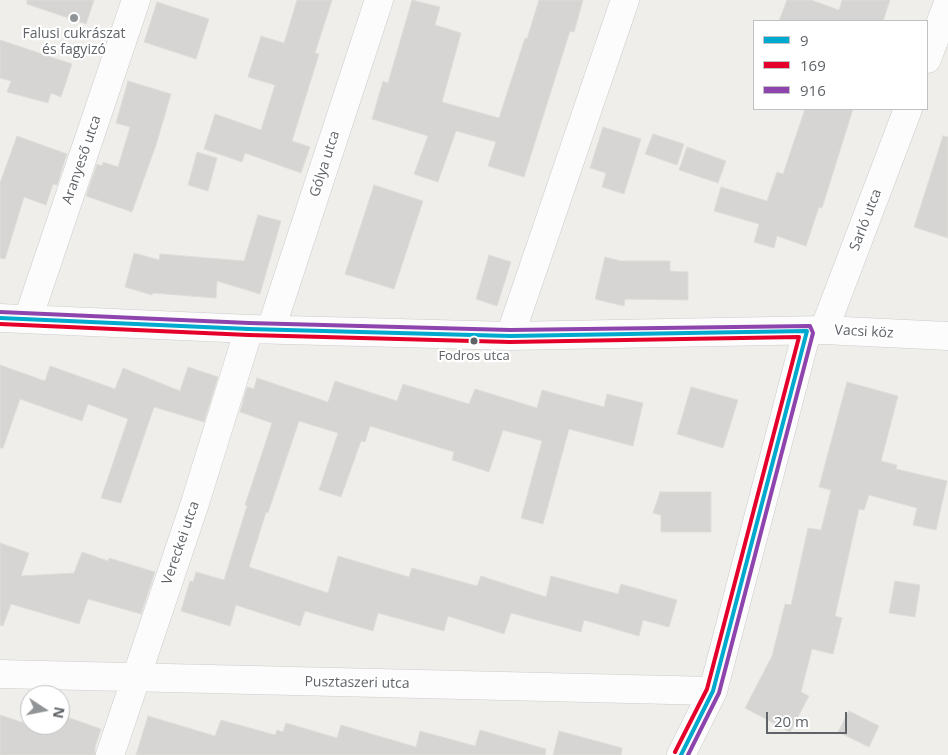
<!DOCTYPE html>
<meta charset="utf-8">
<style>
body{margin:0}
#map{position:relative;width:948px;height:755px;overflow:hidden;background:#efeeea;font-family:"Open Sans",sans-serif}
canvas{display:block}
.legend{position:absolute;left:753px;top:20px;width:175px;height:90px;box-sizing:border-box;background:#fff;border:1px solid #bfc1c3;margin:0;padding:6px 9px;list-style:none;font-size:15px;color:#5f6368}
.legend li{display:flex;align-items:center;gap:10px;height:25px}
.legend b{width:25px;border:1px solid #bfc1c3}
.north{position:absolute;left:20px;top:685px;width:50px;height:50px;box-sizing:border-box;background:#fff;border:1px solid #bfc1c3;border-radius:50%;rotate:101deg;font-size:14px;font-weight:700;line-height:20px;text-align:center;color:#5f6368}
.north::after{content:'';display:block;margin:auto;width:18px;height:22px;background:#919496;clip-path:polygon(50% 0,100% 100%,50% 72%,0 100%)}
.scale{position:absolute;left:766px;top:712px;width:81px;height:22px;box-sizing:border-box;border:2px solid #5f6368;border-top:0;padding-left:6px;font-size:15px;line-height:18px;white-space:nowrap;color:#5f6368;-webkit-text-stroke:4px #fff;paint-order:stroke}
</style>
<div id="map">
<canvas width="948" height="755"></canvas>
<ul class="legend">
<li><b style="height:6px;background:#00a9ce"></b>9</li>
<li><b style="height:6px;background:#e4002b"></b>169</li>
<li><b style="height:6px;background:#8e44ad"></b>916</li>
</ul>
<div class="north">N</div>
<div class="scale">20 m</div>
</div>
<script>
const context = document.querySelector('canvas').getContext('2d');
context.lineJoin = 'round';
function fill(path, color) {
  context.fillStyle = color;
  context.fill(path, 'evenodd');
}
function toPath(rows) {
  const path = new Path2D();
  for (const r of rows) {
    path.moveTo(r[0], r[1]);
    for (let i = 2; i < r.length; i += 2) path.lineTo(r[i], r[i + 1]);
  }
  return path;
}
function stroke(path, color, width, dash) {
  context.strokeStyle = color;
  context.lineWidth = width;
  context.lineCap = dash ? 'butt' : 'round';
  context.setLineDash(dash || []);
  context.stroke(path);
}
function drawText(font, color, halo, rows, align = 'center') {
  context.font = font + ' "Open Sans",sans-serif';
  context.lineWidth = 4.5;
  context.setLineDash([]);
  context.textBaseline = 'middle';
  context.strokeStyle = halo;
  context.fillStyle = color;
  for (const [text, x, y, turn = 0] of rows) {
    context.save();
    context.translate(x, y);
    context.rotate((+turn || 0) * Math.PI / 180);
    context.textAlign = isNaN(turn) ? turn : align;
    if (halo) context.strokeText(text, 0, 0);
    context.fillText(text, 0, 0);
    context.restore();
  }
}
const building = toPath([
 [27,0,94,0,86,24,27,4,27,0],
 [297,0,332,0,315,53,319,54,292,141,310,147,301,173,245,153,242,162,204,149,215,114,261,130,275,85,248,77,261,36,284,43,297,0],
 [412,0,440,7,435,25,461,33,442,102,499,118,525,38,527,39,539,0,583,0,574,32,570,31,524,177,488,166,496,142,456,131,438,182,414,174,428,136,372,119,383,81,388,83,412,0],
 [787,0,811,0,839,10,842,0,890,0,883,21,779,21,787,0],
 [157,2,209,19,196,59,144,42,157,2],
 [0,40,72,64,61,97,51,93,48,103,7,92,11,81,0,78,0,40],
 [128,81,171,94,156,145,132,212,86,196,97,164,102,166,103,162,118,167,130,127,116,123,128,81],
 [805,109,853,109,822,208,819,207,806,246,777,236,774,248,754,242,759,224,714,211,721,187,767,201,777,172,783,174,805,109],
 [603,127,641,139,624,194,602,187,606,173,590,168,603,127],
 [653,134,684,144,677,165,645,154,653,134],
 [17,136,67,154,57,185,53,184,46,205,24,197,5,259,0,258,0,183,17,136],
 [943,136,948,137,948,238,914,227,943,136],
 [687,147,726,161,718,183,679,170,687,147],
 [197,152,217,158,208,191,188,185,197,152],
 [374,185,423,201,394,289,345,274,374,185],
 [258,215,281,221,260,294,217,281,216,298,153,293,152,295,125,287,134,253,159,260,160,254,244,261,258,215],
 [489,255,511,262,497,306,476,299,489,255],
 [605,257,621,261,670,261,670,271,688,272,688,300,625,299,624,306,595,299,605,257],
 [0,365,45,381,50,366,115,389,123,368,180,391,188,367,218,377,204,422,154,407,121,503,101,498,128,419,88,404,82,421,20,399,3,448,0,448,0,365],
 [257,378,328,402,335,381,397,401,403,384,469,404,475,389,537,408,542,390,604,407,607,394,643,403,633,446,569,429,543,524,521,518,542,441,503,430,489,472,452,460,454,452,370,426,365,442,361,441,341,497,319,490,338,433,299,421,268,513,266,512,249,567,328,593,338,556,409,577,412,568,477,586,481,576,546,597,551,576,618,594,621,584,677,600,669,627,643,620,639,636,584,620,581,632,511,613,504,634,448,616,444,631,378,613,373,631,305,611,300,626,236,605,230,626,181,611,190,581,193,582,196,572,224,580,247,506,245,505,272,423,240,412,247,387,254,389,257,378],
 [847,382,898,396,881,461,897,465,896,469,947,481,936,530,913,525,917,508,869,495,864,510,859,509,835,616,842,618,833,654,812,649,801,692,809,696,790,732,745,708,772,656,785,604,791,605,808,528,821,530,831,490,819,487,847,382],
 [691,387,738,400,723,448,677,434,691,387],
 [660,492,711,492,711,532,661,532,661,515,653,513,660,492],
 [0,543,29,553,21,576,74,573,82,552,108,561,109,558,155,572,141,614,88,599,79,624,11,604,3,626,0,625,0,543],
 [895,581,920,585,915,617,889,613,895,581],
 [849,711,879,726,869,747,838,732,849,711],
 [0,715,54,733,57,725,60,725,61,715,101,729,95,747,95,755,0,755,0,715],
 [148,716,215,736,221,720,275,735,277,730,283,732,286,723,337,738,341,725,416,747,420,731,475,746,480,730,546,749,545,755,136,755,148,716],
 [559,731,622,748,621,755,553,755,559,731]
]);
fill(building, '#d6d5d3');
stroke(building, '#deddd9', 1);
const minor = toPath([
 [927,59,948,3],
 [0,318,249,329,510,336,824,330,948,336],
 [28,319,136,0],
 [271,329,379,0],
 [824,330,908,109],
 [510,336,625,0],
 [0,674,713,691],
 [110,755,195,503,249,329],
 [681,755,713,691,807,331]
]);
stroke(minor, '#cbcccc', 29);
stroke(minor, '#fdfcfc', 28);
stroke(toPath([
 [0,318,249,329,510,336,807,331,713,691,681,755]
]), '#00a9ce', 4);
stroke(toPath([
 [0,324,249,335,510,342,799,337,707,689,675,752]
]), '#e4002b', 4);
stroke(toPath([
 [0,312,249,323,510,330,810,326,813,333,719,693,688,755]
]), '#8e44ad', 4);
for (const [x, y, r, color] of [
 [74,18,5,"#919496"],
 [474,341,4.5,"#5f6368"]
]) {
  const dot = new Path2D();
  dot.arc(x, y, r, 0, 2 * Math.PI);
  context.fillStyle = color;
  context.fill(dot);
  stroke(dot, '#fff', 2);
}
drawText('13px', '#5f6368', '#fff', [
 ["Fodros utca",474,356]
]);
drawText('14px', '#5f6368', '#fff', [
 ["Falusi cukrászat",74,34],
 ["és fagyizó",74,50]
]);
drawText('14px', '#5f6368', '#fff', [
 ["Aranyeső utca",82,160,-71],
 ["Gólya utca",325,164,-72],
 ["Sarló utca",866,220,-69],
 ["Vacsi köz",864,332,3],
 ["Vereckei utca",181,543,-71],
 ["Pusztaszeri utca",357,683,1]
]);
</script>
